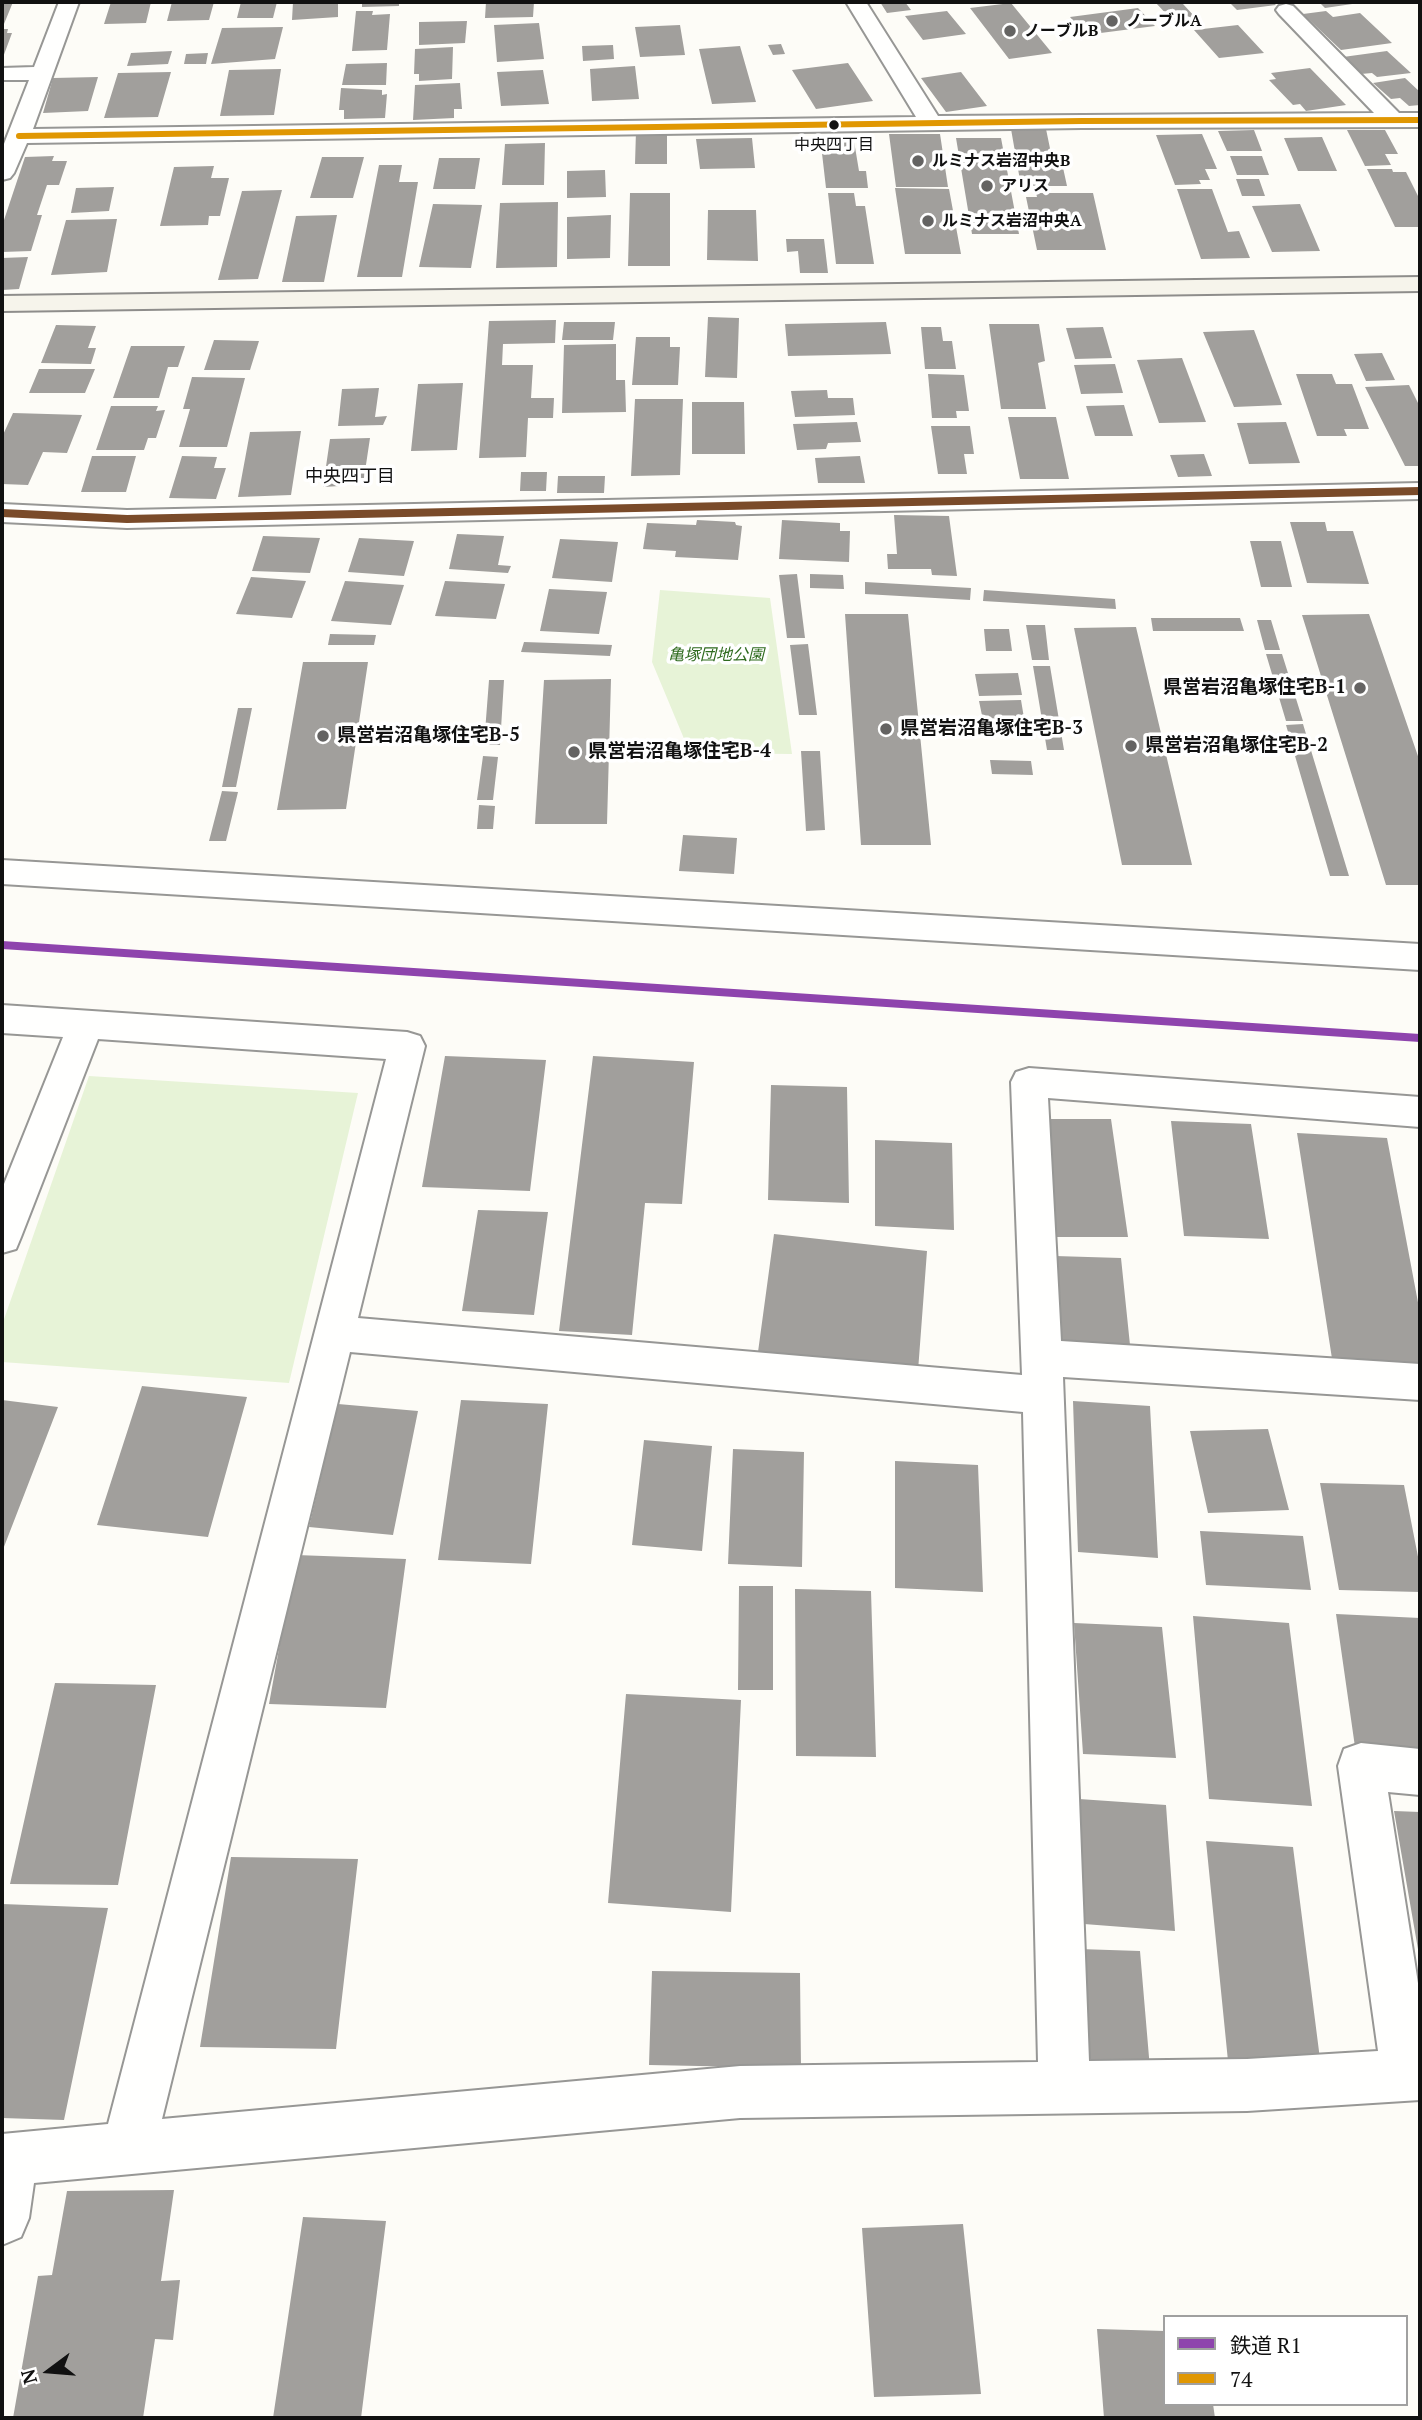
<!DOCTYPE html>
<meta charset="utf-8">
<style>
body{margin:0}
#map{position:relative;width:1422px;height:2420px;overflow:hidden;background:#fdfcf7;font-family:"PT Serif","Noto Sans JP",serif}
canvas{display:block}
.frame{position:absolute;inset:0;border:4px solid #111;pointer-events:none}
.legend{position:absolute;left:1163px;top:2315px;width:245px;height:91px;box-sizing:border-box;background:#fff;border:2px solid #a0a0a0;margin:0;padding:9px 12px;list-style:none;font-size:21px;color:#111}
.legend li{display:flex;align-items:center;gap:14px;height:35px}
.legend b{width:35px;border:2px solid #a0a0a0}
.north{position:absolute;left:14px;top:2336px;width:70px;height:70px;-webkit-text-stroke:5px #fff;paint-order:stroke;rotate:254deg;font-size:19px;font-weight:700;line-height:28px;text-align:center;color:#111}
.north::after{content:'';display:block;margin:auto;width:24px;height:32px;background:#111;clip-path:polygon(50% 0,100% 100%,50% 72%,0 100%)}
</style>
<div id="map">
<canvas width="1422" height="2420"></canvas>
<div class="frame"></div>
<ul class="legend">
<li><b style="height:9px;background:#8e44ad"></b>鉄道 R1</li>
<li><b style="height:9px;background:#e09702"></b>74</li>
</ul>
<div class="north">N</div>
</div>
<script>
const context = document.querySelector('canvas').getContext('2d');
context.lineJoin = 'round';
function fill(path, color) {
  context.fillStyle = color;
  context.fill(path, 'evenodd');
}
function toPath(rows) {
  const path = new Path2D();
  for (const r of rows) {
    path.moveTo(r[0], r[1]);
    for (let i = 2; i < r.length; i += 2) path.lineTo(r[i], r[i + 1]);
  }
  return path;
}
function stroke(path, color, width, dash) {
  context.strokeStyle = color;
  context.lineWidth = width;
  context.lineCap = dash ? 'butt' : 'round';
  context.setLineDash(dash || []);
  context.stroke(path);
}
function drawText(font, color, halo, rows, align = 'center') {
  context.font = font + ' "PT Serif","Noto Sans JP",serif';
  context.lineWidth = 7;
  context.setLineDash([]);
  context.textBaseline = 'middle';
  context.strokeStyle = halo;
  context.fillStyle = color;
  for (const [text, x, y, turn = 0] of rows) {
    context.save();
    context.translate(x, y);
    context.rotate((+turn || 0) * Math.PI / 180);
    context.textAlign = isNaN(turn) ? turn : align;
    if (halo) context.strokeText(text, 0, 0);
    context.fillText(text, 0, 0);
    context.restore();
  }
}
fill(toPath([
 [660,590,770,598,792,754,690,753,652,662],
 [89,1076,358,1093,289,1383,2,1362,2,1325]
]), '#e7f3d7');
fill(toPath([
 [2,2,13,2,4,24,2,24],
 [111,2,151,2,146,23,104,24],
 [172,2,214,2,209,20,167,21],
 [241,2,277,2,273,18,237,18],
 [293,2,338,2,338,17,292,20],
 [362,2,399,2,399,6,362,7],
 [486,2,534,2,533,17,485,18],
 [880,2,905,2,911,10,887,13],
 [1155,2,1187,2,1183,4,1195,17,1172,20],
 [1229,2,1273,2,1276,5,1237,10],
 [1319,2,1359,2,1359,3,1325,8],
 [1011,3,1052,53,1009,59,970,8],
 [1138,8,1155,26,1085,35,1070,17],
 [356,11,373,11,372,15,390,14,387,50,352,51],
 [947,11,966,34,923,40,905,16],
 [1326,11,1333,17,1360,13,1392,43,1341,50,1303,14],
 [467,21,465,43,419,45,419,22],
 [539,23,544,59,497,62,494,25],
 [680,25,685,55,640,57,635,27],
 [1238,25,1264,53,1219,58,1194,30],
 [283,27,275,59,211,64,222,28],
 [2,29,8,29,7,33,12,33,2,60],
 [781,44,785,54,773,55,768,45],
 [613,45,614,59,583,61,582,46],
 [740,46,756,102,712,104,699,49],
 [453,47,452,79,419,81,419,74,414,74,415,49],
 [172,51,168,64,127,66,131,53],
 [1387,51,1411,73,1377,77,1372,73,1361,74,1343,57],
 [208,53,206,64,184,64,186,54],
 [387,63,386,85,342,85,346,64],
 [848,63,873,101,816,109,792,70],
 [635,66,639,99,592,101,590,69],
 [1310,68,1346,105,1306,111,1300,104,1293,105,1269,80,1276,79,1271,73],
 [281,69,274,115,220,116,229,70],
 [543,70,549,104,501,106,497,72],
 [171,72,158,117,104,118,118,73],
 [961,72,987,106,946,112,921,78],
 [98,77,88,111,43,113,53,78],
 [1405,78,1420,92,1420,105,1409,106,1400,98,1391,99,1373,83],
 [460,83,462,109,454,109,454,118,413,120,415,85],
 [341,88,382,90,382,95,387,94,385,118,344,119,344,110,339,110],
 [1011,129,1046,129,1053,163,1062,163,1067,186,1021,186],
 [1254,130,1262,151,1227,151,1218,131],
 [1347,130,1385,130,1398,154,1385,154,1391,165,1365,166],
 [636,131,667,131,667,164,635,164],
 [889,134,940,134,948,187,896,187],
 [1202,134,1217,169,1205,169,1210,180,1199,180,1201,184,1175,185,1156,135],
 [853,135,859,171,866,171,868,188,826,188,820,136],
 [1322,137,1337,171,1298,171,1284,138],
 [752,138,755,168,700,169,696,139],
 [956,138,1001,138,1019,234,972,234],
 [545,143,544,185,502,185,505,144],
 [54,156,52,161,67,161,59,185,47,185,37,215,42,215,31,251,2,252,2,226,25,157],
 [1230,156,1262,156,1269,175,1237,175],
 [322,157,364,157,353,198,310,198],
 [439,158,480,158,475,189,433,189],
 [379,165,402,165,399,182,418,182,402,277,357,277],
 [214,166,211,178,229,178,220,216,209,216,208,225,160,226,174,167],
 [1367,169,1392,169,1393,172,1406,172,1420,200,1420,227,1395,227],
 [605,170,606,197,567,198,567,171],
 [1236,179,1259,179,1265,196,1242,196],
 [114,187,109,211,71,213,76,188],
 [895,188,949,189,961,254,905,254],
 [1177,189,1212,189,1228,232,1239,231,1250,258,1201,259],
 [282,190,258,279,218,280,242,191],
 [630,193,670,193,670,266,628,266],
 [828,193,854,193,856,206,865,206,874,264,836,264],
 [1036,193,1093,193,1106,250,1037,250,1026,197,1037,197],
 [558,202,557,267,496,268,500,203],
 [433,204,482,205,471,268,419,267],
 [1300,204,1320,251,1272,252,1252,206],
 [708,210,756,210,758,261,707,260],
 [337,215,324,282,282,282,296,216],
 [611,215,610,258,567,259,567,217],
 [117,219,107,272,51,275,66,220],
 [786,239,824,239,828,273,800,273,798,251,787,252],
 [28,257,19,289,2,290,2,258],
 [708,317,739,318,737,378,705,377],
 [556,320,555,343,503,344,502,365,533,365,531,398,554,398,553,418,528,418,526,457,479,458,489,321],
 [564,322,615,322,613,340,562,340],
 [886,322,891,354,788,356,785,324],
 [989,324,1039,324,1045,361,1038,363,1046,409,1001,409],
 [56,325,96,326,88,348,96,348,91,364,41,363],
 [921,327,941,327,943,341,952,341,956,369,925,369],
 [1103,327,1112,358,1075,359,1066,328],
 [1254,330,1282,405,1234,407,1203,332],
 [636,337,670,337,670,347,680,347,678,385,632,385],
 [214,340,259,341,250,370,204,370],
 [616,344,616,380,625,380,626,412,562,413,564,345],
 [131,346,185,346,178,367,168,367,159,398,113,398],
 [1382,353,1395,380,1366,381,1354,354],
 [1182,358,1206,422,1159,423,1137,360],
 [1115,364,1123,393,1081,394,1074,365],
 [39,369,95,369,85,393,29,393],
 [928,374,964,375,969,411,956,411,957,418,932,418],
 [1296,374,1332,374,1336,384,1352,384,1369,429,1344,429,1347,436,1317,436],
 [192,377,245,378,227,447,179,447,190,409,183,409],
 [463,383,457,450,411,451,418,384],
 [1409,385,1420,407,1420,466,1405,466,1365,387],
 [379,388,375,417,387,416,383,425,338,426,342,389],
 [827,390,828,398,853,398,855,415,795,417,791,391],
 [635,399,683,399,680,475,631,476],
 [692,402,744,402,745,454,692,454],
 [1124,405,1133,436,1095,436,1086,406],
 [111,406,158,406,156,411,165,410,156,438,148,438,144,450,96,450],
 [13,413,82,415,67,453,43,452,28,485,2,484,2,437],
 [1008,417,1056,417,1069,479,1020,479],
 [857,422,861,442,828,443,826,449,797,450,793,424],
 [1286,422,1300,463,1249,464,1237,423],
 [931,426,970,426,974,454,964,454,967,474,938,474],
 [301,431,291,495,238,497,250,432],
 [370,438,364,478,341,478,340,486,323,487,330,439],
 [1204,454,1212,476,1178,477,1170,455],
 [92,456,136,456,126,492,81,492],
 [182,456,217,457,214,468,226,468,216,499,169,498],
 [860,456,865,483,818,483,815,458],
 [521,472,547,472,546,491,520,491],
 [558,476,605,476,604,493,557,493],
 [894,515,949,516,957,576,932,575,931,569,888,569,887,554,897,554],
 [697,520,735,522,736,525,742,526,738,560,675,557,676,551,643,549,647,523,696,525],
 [782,520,840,523,840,531,850,531,849,562,779,559],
 [1290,522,1325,522,1327,531,1353,531,1369,584,1307,583],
 [457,534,504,536,498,565,511,566,508,573,449,569],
 [263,536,320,538,310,573,252,571],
 [359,538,414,541,404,576,348,572],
 [560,539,618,542,612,582,552,578],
 [1250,541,1281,541,1292,587,1261,587],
 [797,574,805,638,787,638,779,575],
 [810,574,843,575,844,589,810,588],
 [251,577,306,581,292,618,236,614],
 [345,581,404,585,391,625,331,621],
 [445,581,505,584,496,619,435,616],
 [865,582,971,588,970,600,865,594],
 [549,589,607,592,599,634,540,631],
 [984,590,1115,599,1116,609,983,601],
 [845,614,908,614,931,845,861,845],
 [1369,614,1420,762,1420,885,1386,885,1302,615],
 [1151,618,1240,618,1244,631,1153,631],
 [1257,620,1271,620,1280,650,1265,650],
 [1026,625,1045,625,1049,660,1032,660],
 [1136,627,1192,865,1122,865,1074,628],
 [984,629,1009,629,1012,651,986,651],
 [330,634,376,635,374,645,328,645],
 [524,642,612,645,610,656,521,652],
 [808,644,817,715,799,715,790,645],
 [1266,654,1282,654,1303,721,1286,721],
 [303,662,368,662,346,809,277,810],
 [1033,666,1050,666,1064,750,1047,750],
 [1018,673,1022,695,979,696,975,674],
 [611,679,607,824,535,824,544,680],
 [489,680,504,680,500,745,484,745],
 [1021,700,1025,724,984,725,979,701],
 [238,708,252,708,236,787,222,787],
 [1303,724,1349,876,1330,876,1286,725],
 [801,751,820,751,825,830,806,831],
 [483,756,498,757,493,800,477,800],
 [990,760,1031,761,1033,775,992,774],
 [222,791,238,792,226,841,209,841],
 [479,805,495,806,493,829,477,829],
 [683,835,737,838,734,874,679,871],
 [445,1056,546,1060,530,1191,422,1187],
 [593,1056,694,1062,682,1204,645,1203,632,1335,559,1331],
 [771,1085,847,1087,849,1203,768,1200],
 [1043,1119,1111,1119,1128,1237,1057,1237],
 [1171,1121,1251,1124,1269,1239,1184,1236],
 [1297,1133,1387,1138,1420,1313,1420,1370,1333,1365],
 [875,1140,952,1143,954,1230,875,1226],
 [478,1210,548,1212,534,1315,462,1311],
 [774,1234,927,1251,918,1371,758,1352],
 [1055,1256,1121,1258,1130,1345,1062,1342],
 [142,1386,247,1397,208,1537,97,1525],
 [2,1400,58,1407,2,1552],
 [461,1400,548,1404,531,1564,438,1560],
 [1073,1401,1150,1406,1158,1558,1078,1552],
 [338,1404,418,1411,393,1535,309,1527],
 [1268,1429,1289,1510,1208,1513,1190,1431],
 [644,1440,712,1446,702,1551,632,1545],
 [733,1449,804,1452,802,1567,728,1564],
 [895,1461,978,1465,983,1592,895,1588],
 [1320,1483,1404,1485,1420,1567,1420,1592,1339,1590],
 [1200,1531,1303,1536,1311,1590,1206,1585],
 [296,1555,406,1559,386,1708,269,1704],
 [739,1586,773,1586,773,1690,738,1690],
 [795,1589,871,1591,876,1757,796,1756],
 [1336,1614,1420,1618,1420,1751,1355,1747],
 [1193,1616,1289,1623,1312,1806,1209,1799],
 [1074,1623,1162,1627,1176,1758,1083,1754],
 [55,1683,156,1685,118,1885,10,1884],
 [626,1694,741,1700,731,1912,608,1903],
 [1079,1799,1166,1805,1175,1931,1084,1924],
 [1394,1811,1420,1812,1420,1955,1419,1955],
 [1206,1841,1293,1847,1321,2067,1228,2061],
 [231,1857,358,1859,336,2049,200,2047],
 [2,1904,108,1908,64,2120,2,2118],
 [1079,1949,1140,1951,1150,2069,1087,2066],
 [652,1971,800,1973,801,2068,649,2065],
 [174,2190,161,2281,180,2280,173,2340,155,2339,143,2418,13,2418,38,2276,52,2275,67,2191],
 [303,2217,386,2221,361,2418,273,2418],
 [963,2224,981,2394,874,2397,862,2228],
 [1097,2329,1165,2331,1165,2404,1213,2404,1215,2418,1104,2418]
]), '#a19f9c');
const street = toPath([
 [59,2,79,2,33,129,916,117,846,2,866,2,938,116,1374,113,1279,14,1276,10,1279,6,1286,4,1293,6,1399,113,1420,113,1420,127,1082,128,27,143,14,173,10,178,2,180,2,149,29,80,2,80,2,68,34,67,59,2],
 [1420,483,1420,499,127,528,2,522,2,504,127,510,1420,483],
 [2,860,1420,944,1420,970,2,884,2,860],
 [2,1005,407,1032,420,1036,425,1046,358,1318,1022,1375,1011,1082,1016,1072,1029,1068,1420,1097,1420,1127,1048,1098,1061,1341,1420,1364,1420,1400,1063,1377,1089,2061,1247,2059,1378,2051,1338,1766,1344,1749,1361,1743,1420,1749,1420,1795,1388,1792,1420,1996,1420,2100,1247,2111,740,2118,34,2183,29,2218,21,2237,2,2245,2,2134,108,2124,386,1059,98,1039,21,1237,16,1249,2,1253,2,1189,63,1037,2,1033,2,1005],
 [350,1352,1023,1412,1038,2062,740,2066,162,2119,350,1352]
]);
const secondary = toPath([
 [1420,277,1420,291,2,311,2,296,1420,277]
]);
stroke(street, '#979795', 4);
stroke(secondary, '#8e8d8b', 4);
fill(street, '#fffffe');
fill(secondary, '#f6f4eb');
stroke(toPath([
 [19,136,1082,121,1420,120]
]), '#e09702', 6);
stroke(toPath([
 [2,513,127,519,1420,491]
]), '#7a4b2a', 8);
fill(toPath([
 [2,941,1420,1034,1420,1042,2,949,2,941]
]), '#8e44ad');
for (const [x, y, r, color] of [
 [1112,21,7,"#646362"],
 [1010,31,7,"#646362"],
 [834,125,6,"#111"],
 [918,161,7,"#646362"],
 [987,186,7,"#646362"],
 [928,221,7,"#646362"],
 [1360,688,7,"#646362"],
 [886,729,7,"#646362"],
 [323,736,7,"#646362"],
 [1131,746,7,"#646362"],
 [574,752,7,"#646362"]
]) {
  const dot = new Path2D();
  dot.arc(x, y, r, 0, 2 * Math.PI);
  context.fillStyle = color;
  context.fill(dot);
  stroke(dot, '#fff', 2.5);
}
drawText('bold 16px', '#111', '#fff', [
 ["ノーブルA",1126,21],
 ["ノーブルB",1024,31],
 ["ルミナス岩沼中央B",932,161],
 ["アリス",1001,186],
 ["ルミナス岩沼中央A",942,221]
], 'left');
drawText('16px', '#111', '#fff', [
 ["中央四丁目",834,145]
]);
drawText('italic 16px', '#2f6b1f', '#fff', [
 ["亀塚団地公園",716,655]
]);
drawText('18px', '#111', '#fff', [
 ["中央四丁目",350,477]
]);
drawText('bold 19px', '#111', '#fff', [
 ["県営岩沼亀塚住宅B-1",1346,688,"right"],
 ["県営岩沼亀塚住宅B-3",900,729],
 ["県営岩沼亀塚住宅B-5",337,736],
 ["県営岩沼亀塚住宅B-2",1145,746],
 ["県営岩沼亀塚住宅B-4",588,752]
], 'left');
</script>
